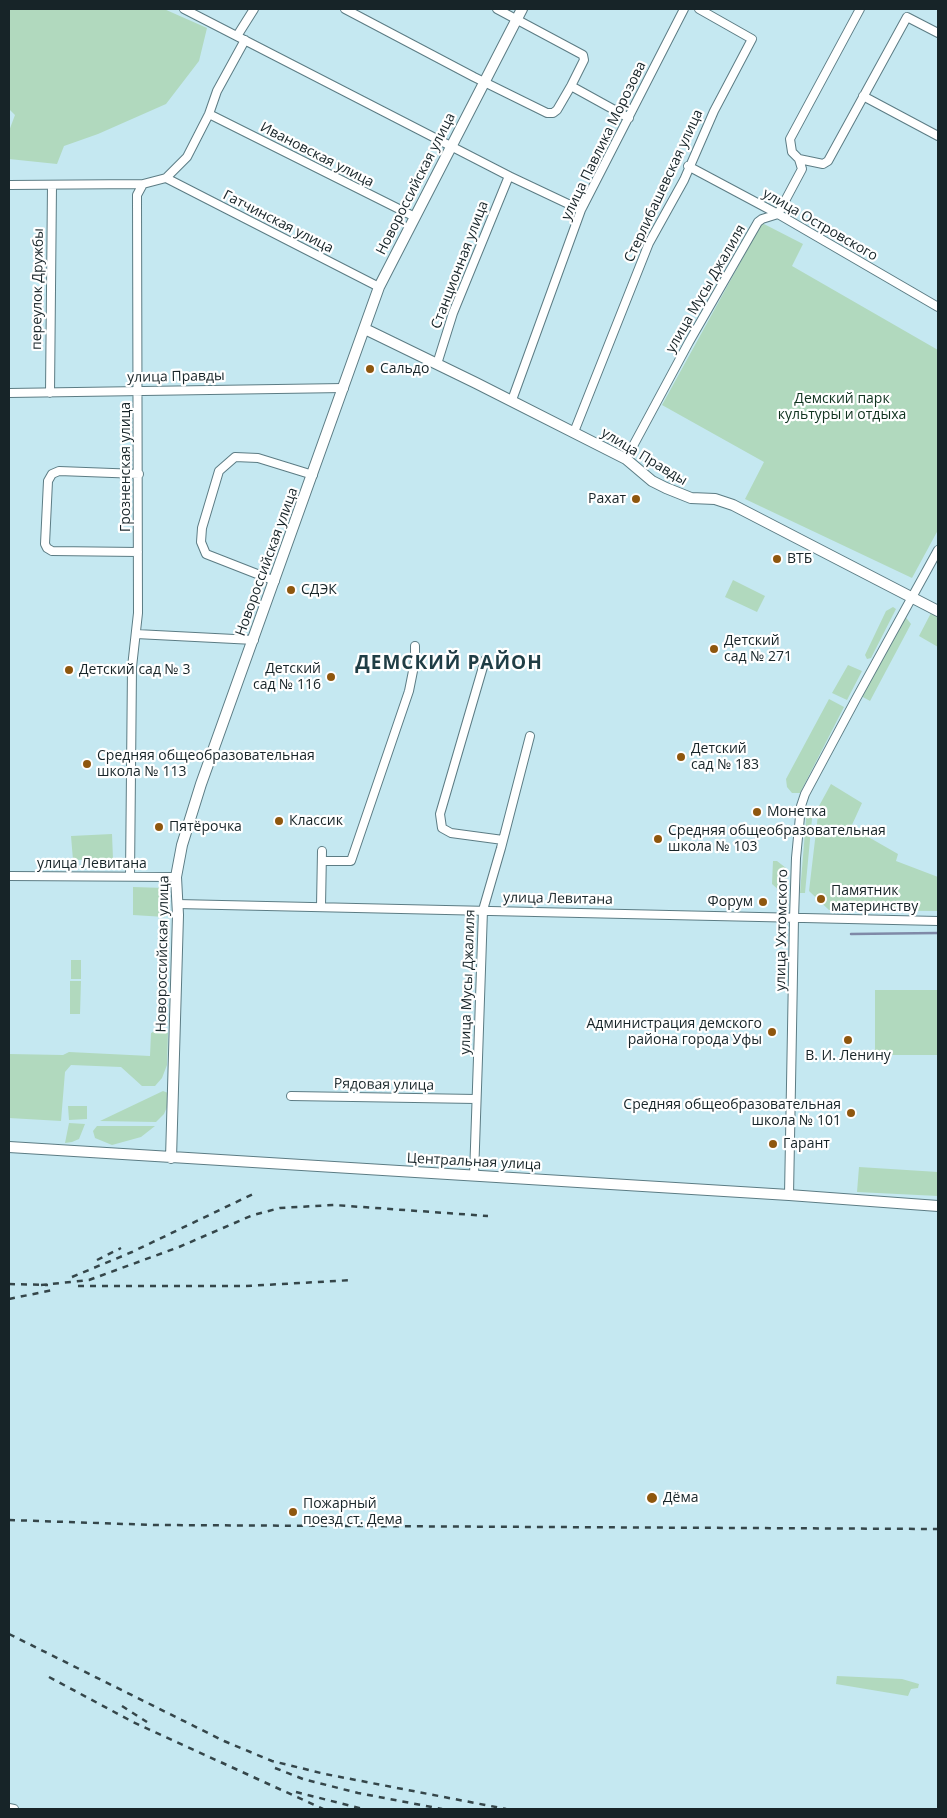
<!DOCTYPE html>
<meta charset="utf-8">
<style>
body{margin:0}
#map{position:relative;width:947px;height:1818px;overflow:hidden;background:#c5e8f1;font-family:"Open Sans",sans-serif}
canvas{display:block}
.frame{position:absolute;inset:0;border:10px solid #172428;pointer-events:none}
</style>
<div id="map">
<canvas width="947" height="1818"></canvas>
<div class="frame"></div>
</div>
<script>
const context = document.querySelector('canvas').getContext('2d');
context.lineJoin = 'round';
function fill(path, color) {
  context.fillStyle = color;
  context.fill(path, 'evenodd');
}
function toPath(rows) {
  const path = new Path2D();
  for (const r of rows) {
    path.moveTo(r[0], r[1]);
    for (let i = 2; i < r.length; i += 2) path.lineTo(r[i], r[i + 1]);
  }
  return path;
}
function stroke(path, color, width, dash) {
  context.strokeStyle = color;
  context.lineWidth = width;
  context.lineCap = dash ? 'butt' : 'round';
  context.setLineDash(dash || []);
  context.stroke(path);
}
function drawText(font, color, halo, rows, align = 'center') {
  context.font = font + ' "Open Sans",sans-serif';
  context.lineWidth = 4.5;
  context.setLineDash([]);
  context.textBaseline = 'middle';
  context.strokeStyle = halo;
  context.fillStyle = color;
  for (const [text, x, y, turn = 0] of rows) {
    context.save();
    context.translate(x, y);
    context.rotate((+turn || 0) * Math.PI / 180);
    context.textAlign = isNaN(turn) ? turn : align;
    if (halo) context.strokeText(text, 0, 0);
    context.fillText(text, 0, 0);
    context.restore();
  }
}
fill(toPath([
 [9,9,164,9,207,28,199,61,166,104,98,134,64,146,57,164,9,159,9,131,15,115,9,109],
 [762,223,803,244,792,266,938,350,938,530,912,578,745,499,764,462,662,405],
 [733,580,765,596,757,612,725,597],
 [893,607,896,609,871,658,867,659,865,655,886,611],
 [931,613,938,617,938,647,919,636],
 [904,615,911,624,870,701,861,696],
 [848,665,862,671,847,700,832,693],
 [829,699,844,707,800,793,792,793,787,787,786,779],
 [831,784,862,803,851,827,898,854,896,861,938,877,938,911,829,910,809,891,819,806],
 [807,807,813,808,805,893,800,893],
 [112,834,113,859,73,860,71,836],
 [773,861,777,861,786,868,787,894,781,892,772,884],
 [133,887,165,888,165,917,133,915],
 [71,960,81,960,81,979,71,979],
 [70,981,81,981,80,1014,70,1014],
 [875,990,938,990,938,1055,875,1055],
 [160,1028,168,1033,167,1065,162,1078,155,1086,142,1086,121,1067,71,1065,65,1072,61,1121,9,1118,9,1054,63,1055,69,1052,150,1056,151,1033],
 [163,1091,168,1093,170,1100,164,1114,156,1122,100,1121],
 [68,1106,87,1106,87,1119,69,1120],
 [69,1123,85,1124,79,1139,72,1142,65,1143],
 [97,1126,155,1126,141,1137,112,1145,95,1138,93,1131],
 [859,1167,938,1172,938,1196,857,1192],
 [837,1676,902,1679,919,1684,918,1688,911,1689,908,1696,836,1684]
]), '#b1d9be');
stroke(toPath([
 [851,934,938,933]
]), '#7f89a7', 2.5);
const minor = toPath([
 [184,9,509,176,581,210],
 [345,9,474,77,547,113,553,113,557,110,571,86,584,60,583,55,497,9],
 [237,36,254,9],
 [571,86,629,118],
 [863,96,938,136],
 [209,114,415,217],
 [799,159,823,164,828,161,907,17,938,33],
 [688,166,778,214,938,307],
 [166,178,379,287],
 [9,185,143,184],
 [437,364,453,313,509,176],
 [9,393,344,388],
 [50,393,52,185],
 [512,400,581,210,684,9],
 [574,432,649,243,684,180,714,111,752,39,699,9],
 [626,459,689,342,758,222,762,219,778,214,802,169,799,159,792,152,790,139,860,9],
 [138,552,52,551,47,548,45,544,48,481,52,474,59,471,139,474],
 [275,581,206,554,201,542,202,528,219,471,235,457,258,458,313,475],
 [136,634,254,640],
 [485,660,440,814,442,828,451,833,503,840],
 [322,861,351,861,409,691,415,661,415,646],
 [9,876,176,877],
 [130,876,132,667,138,613,137,195,143,184,166,178,187,157,209,114,217,91,245,40],
 [177,904,938,921],
 [321,906,322,851],
 [291,1096,476,1099],
 [474,1176,483,910,501,848,530,736],
 [789,1195,794,918,796,858,801,806,805,794,857,697,938,550],
 [9,1808,14,1809]
]);
const major = toPath([
 [365,329,476,383,626,459,652,481,666,488,691,498,715,499,733,505,938,611],
 [9,1147,789,1195,938,1206],
 [171,1158,178,915,176,877,182,845,201,784,379,287,522,9]
]);
stroke(minor, '#5c7c84', 10);
stroke(major, '#5c7c84', 12);
stroke(minor, '#fff', 8);
stroke(major, '#fff', 10);
stroke(toPath([
 [97,1260,121,1248],
 [72,1277,132,1252,253,1194],
 [9,1284,48,1285],
 [41,1285,89,1280,179,1247,253,1215,280,1208,334,1205,488,1216],
 [78,1286,246,1286,353,1280],
 [9,1299,53,1290],
 [9,1520,155,1525,938,1529],
 [9,1634,224,1741,272,1761,325,1774,506,1809],
 [49,1677,133,1722,323,1809],
 [122,1706,147,1722],
 [275,1768,303,1779,358,1793,442,1809],
 [296,1792,363,1809]
]), '#35464a', 2.5, [6, 6]);
for (const [x, y, r, color] of [
 [370,369,5,"#8f570e"],
 [636,499,5,"#8f570e"],
 [777,559,5,"#8f570e"],
 [291,590,5,"#8f570e"],
 [714,649,5,"#8f570e"],
 [69,670,5,"#8f570e"],
 [331,677,5,"#8f570e"],
 [681,757,5,"#8f570e"],
 [87,764,5,"#8f570e"],
 [757,812,5,"#8f570e"],
 [279,821,5,"#8f570e"],
 [159,827,5,"#8f570e"],
 [658,839,5,"#8f570e"],
 [821,899,5,"#8f570e"],
 [763,902,5,"#8f570e"],
 [772,1032,5,"#8f570e"],
 [848,1040,5,"#8f570e"],
 [851,1113,5,"#8f570e"],
 [773,1144,5,"#8f570e"],
 [652,1498,6,"#8f570e"],
 [293,1512,5,"#8f570e"]
]) {
  const dot = new Path2D();
  dot.arc(x, y, r, 0, 2 * Math.PI);
  context.fillStyle = color;
  context.fill(dot);
  stroke(dot, '#fff', 2);
}
drawText('14px', '#172428', '#fff', [
 ["улица Павлика Морозова",604,141,-64],
 ["Ивановская улица",317,155,27],
 ["Новороссийская улица",416,184,-63],
 ["Стерлибашевская улица",664,186,-65],
 ["Гатчинская улица",278,222,27],
 ["улица Островского",820,225,30],
 ["Станционная улица",460,265,-69],
 ["переулок Дружбы",38,289,-89],
 ["улица Мусы Джалиля",706,289,-60],
 ["улица Правды",176,377,-1],
 ["улица Правды",644,457,31],
 ["Грозненская улица",126,467,-90],
 ["Новороссийская улица",267,562,-70],
 ["улица Левитана",92,864],
 ["улица Левитана",558,899,1],
 ["улица Ухтомского",782,930,-89],
 ["Новороссийская улица",163,954,-89],
 ["улица Мусы Джалиля",468,982,-88],
 ["Рядовая улица",384,1085,1],
 ["Центральная улица",474,1162,3]
]);
drawText('14px', '#172428', '#fff', [
 ["Сальдо",380,369],
 ["Рахат",626,499,"right"],
 ["ВТБ",787,559],
 ["СДЭК",301,590],
 ["Детский",724,641],
 ["сад № 271",724,657],
 ["Детский",321,669,"right"],
 ["сад № 116",321,685,"right"],
 ["Детский сад № 3",79,670],
 ["Детский",691,749],
 ["сад № 183",691,765],
 ["Средняя общеобразовательная",97,756],
 ["школа № 113",97,772],
 ["Монетка",767,812],
 ["Классик",289,821],
 ["Пятёрочка",169,827],
 ["Средняя общеобразовательная",668,831],
 ["школа № 103",668,847],
 ["Памятник",831,891],
 ["материнству",831,907],
 ["Форум",753,902,"right"],
 ["Администрация демского",762,1024,"right"],
 ["района города Уфы",762,1040,"right"],
 ["В. И. Ленину",848,1056,"center"],
 ["Средняя общеобразовательная",841,1105,"right"],
 ["школа № 101",841,1121,"right"],
 ["Гарант",783,1144],
 ["Дёма",663,1498],
 ["Пожарный",303,1504],
 ["поезд ст. Дема",303,1520]
], 'left');
drawText('14px', '#0f321e', '#fff', [
 ["Демский парк",842,399],
 ["культуры и отдыха",842,415]
]);
context.letterSpacing = '1px';
drawText('bold 19px', '#1f3d45', '#fff', [
 ["ДЕМСКИЙ РАЙОН",449,664]
]);
context.letterSpacing = '0px';
</script>
